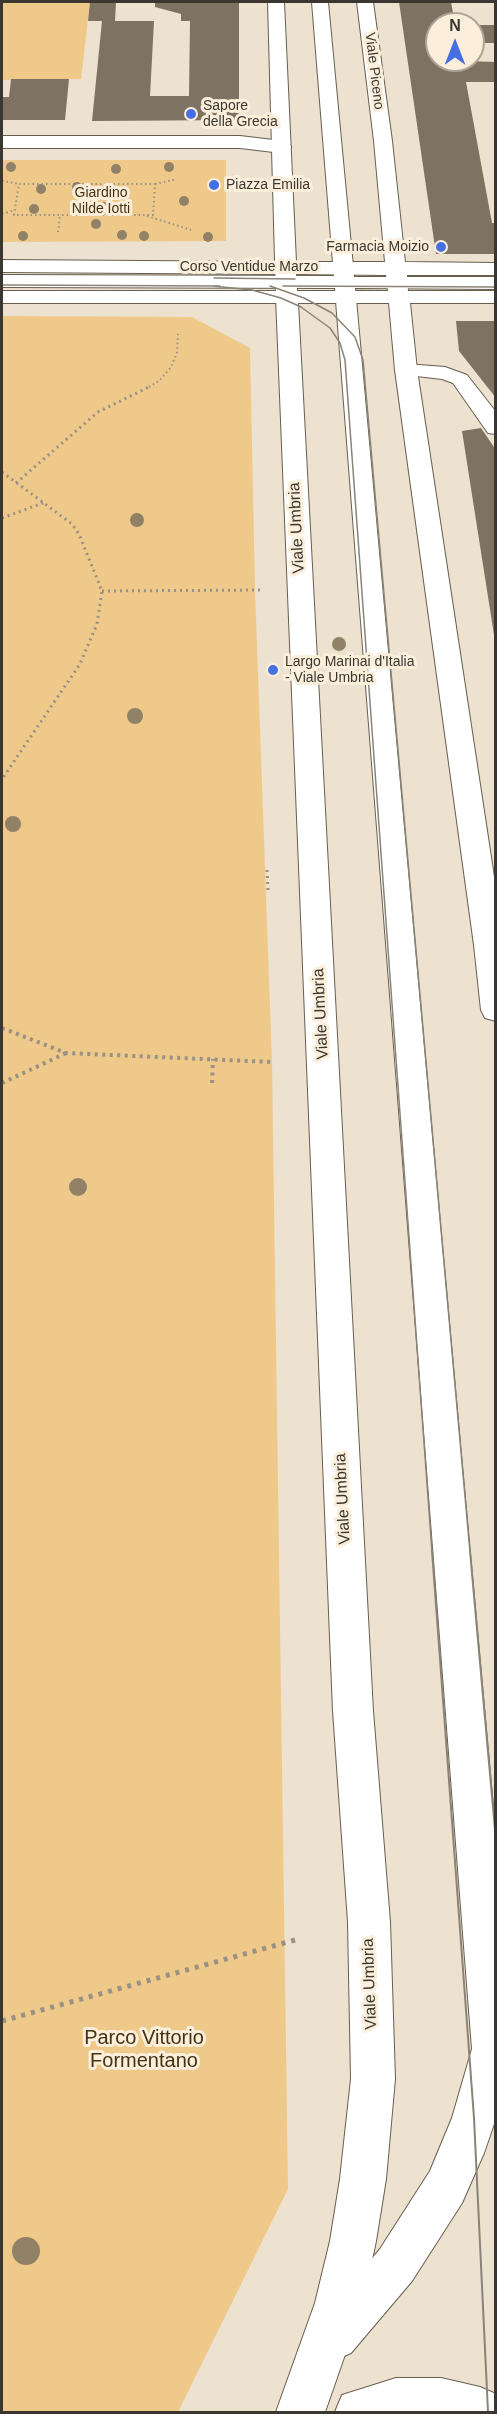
<!DOCTYPE html>
<style>
body{margin:0}
#map{position:relative;width:497px;height:2414px;overflow:hidden;background:#ede2cf;font-family:Arial,sans-serif}
canvas{display:block}
.frame{position:absolute;inset:0;border:3px solid #3b3730;pointer-events:none}
.north{position:absolute;left:425px;top:12px;width:60px;height:60px;box-sizing:border-box;background:#fbefdc;border:2px solid #aea597;border-radius:50%;rotate:0deg;font-size:16px;font-weight:700;line-height:24px;text-align:center;color:#3b3730}
.north::after{content:'';display:block;margin:auto;width:21px;height:27px;background:#4670e2;clip-path:polygon(50% 0,100% 100%,50% 72%,0 100%)}
</style>
<div id="map">
<canvas width="497" height="2414"></canvas>
<div class="frame"></div>
<div class="north">N</div>
</div>
<script>
const context = document.querySelector('canvas').getContext('2d');
context.lineJoin = 'round';
function fill(path, color) {
  context.fillStyle = color;
  context.fill(path, 'evenodd');
}
function toPath(rows) {
  const path = new Path2D();
  for (const r of rows) {
    path.moveTo(r[0], r[1]);
    for (let i = 2; i < r.length; i += 2) path.lineTo(r[i], r[i + 1]);
  }
  return path;
}
function stroke(path, color, width, dash) {
  context.strokeStyle = color;
  context.lineWidth = width;
  context.lineCap = dash ? 'butt' : 'round';
  context.setLineDash(dash || []);
  context.stroke(path);
}
function drawText(font, color, halo, rows, align = 'center') {
  context.font = font + ' Arial,sans-serif';
  context.lineWidth = 6;
  context.setLineDash([]);
  context.textBaseline = 'middle';
  context.strokeStyle = halo;
  context.fillStyle = color;
  for (const [text, x, y, turn = 0] of rows) {
    context.save();
    context.translate(x, y);
    context.rotate((+turn || 0) * Math.PI / 180);
    context.textAlign = isNaN(turn) ? turn : align;
    if (halo) context.strokeText(text, 0, 0);
    context.fillText(text, 0, 0);
    context.restore();
  }
}
fill(toPath([
 [3,2,90,2,81,79,2,80],
 [2,160,226,160,226,241,2,242],
 [2,316,192,317,250,348,255,590,272,1062,288,2189,178,2412,2,2412]
]), '#eec98a');
fill(toPath([
 [90,2,116,2,115,21,154,21,150,96,189,96,190,21,181,21,181,14,155,7,155,2,239,2,239,120,92,121,102,21,88,21],
 [399,2,451,2,455,24,437,24,437,60,496,62,496,82,466,82,492,223,496,223,496,254,436,254],
 [473,25,496,25,496,43,473,43],
 [11,79,69,79,65,120,2,120,2,97,9,97],
 [456,321,496,321,496,398,459,351],
 [481,428,496,450,494,635,462,431]
]), '#7e7363');
const lane = toPath([
 [312,2,328,2,354,277,496,277,496,289,355,288,496,1839,496,2118,484,2153,462,2203,412,2281,351,2353,335,2360,319,2353,312,2337,319,2321,380,2249,430,2171,452,2118,472,2049,335,288,2,287,2,275,334,276,312,2],
 [406,364,445,367,467,375,496,412,496,434,488,433,453,383,442,379,399,374,396,370,399,366,406,364]
]);
const street = toPath([
 [2,136,240,136,282,141,289,143,291,147,289,151,282,153,240,148,2,148,2,136]
]);
const secondary = toPath([
 [2,260,285,262,292,264,295,268,292,272,285,274,2,272,2,260],
 [2,291,286,291,293,293,296,297,293,301,286,303,2,303,2,291]
]);
const primary = toPath([
 [268,2,284,2,296,262,385,262,374,141,357,2,373,2,392,141,405,262,496,263,496,275,407,275,408,291,496,291,496,303,410,303,417,370,496,890,496,1021,485,1018,481,1010,474,945,395,370,389,303,298,303,373,1711,390,1922,395,2079,386,2179,376,2241,363,2303,325,2412,276,2412,315,2303,330,2241,340,2179,351,2079,348,1922,333,1711,276,297,268,2],
 [296,274,386,275,388,291,297,291,296,274],
 [396,2378,441,2378,480,2387,496,2394,496,2412,335,2412,342,2395,396,2378]
]);
stroke(lane, '#685e4e', 2);
stroke(street, '#685e4e', 2);
stroke(secondary, '#685e4e', 2);
stroke(primary, '#685e4e', 2);
stroke(toPath([
 [2,181,19,184],
 [19,184,155,184,153,215,14,215,19,184],
 [155,184,177,179],
 [2,214,15,210],
 [147,216,191,230],
 [58,232,60,215],
 [149,387,160,380,171,367,177,353,178,333]
]), '#999184', 2, [1.5, 3]);
stroke(toPath([
 [2,472,72,524,79,534,102,591,97,624,80,664,2,779],
 [16,483,98,412,151,386],
 [2,518,43,503],
 [102,591,260,590],
 [267,870,268,890]
]), '#999184', 3, [2, 4]);
stroke(toPath([
 [2,1028,66,1053,272,1062],
 [2,1083,66,1053],
 [212,1083,213,1059]
]), '#999184', 4, [3, 4.5]);
stroke(toPath([
 [2,2021,295,1940]
]), '#999184', 5, [4, 6]);
fill(lane, '#fff');
fill(street, '#fff');
fill(secondary, '#fff');
fill(primary, '#fff');
stroke(toPath([
 [214,278,295,279],
 [2,285,220,286],
 [212,286,252,290,281,298,301,307,330,328,340,343,345,360,432,1552],
 [270,286,304,298,332,313,355,337,363,360,470,1552],
 [283,286,496,287]
]), '#8a8377', 1.5);
stroke(toPath([
 [432,1551,474,2118,488,2412],
 [470,1551,496,1841]
]), '#8a8377', 2);
context.fillStyle = '#908167';
for (const [x, y, r] of [
 [11,167,5],
 [169,167,5],
 [116,169,5],
 [77,187,5],
 [41,189,5],
 [184,201,5],
 [104,207,5],
 [34,209,5],
 [96,224,5],
 [122,235,5],
 [23,236,5],
 [144,236,5],
 [208,237,5],
 [137,520,7],
 [339,644,7],
 [135,716,8],
 [13,824,8],
 [78,1187,9],
 [26,2251,14]
]) {
  context.beginPath();
  context.arc(x, y, r, 0, 2 * Math.PI);
  context.fill();
}
for (const [x, y, r, color] of [
 [191,114,6,"#4670e2"],
 [214,185,6,"#4670e2"],
 [441,247,6,"#4670e2"],
 [273,670,6,"#4670e2"]
]) {
  const dot = new Path2D();
  dot.arc(x, y, r, 0, 2 * Math.PI);
  context.fillStyle = color;
  context.fill(dot);
  stroke(dot, '#fbefdc', 2);
}
drawText('14px', '#3b3730', '#fbefdc', [
 ["Viale Piceno",374,71,83],
 ["Corso Ventidue Marzo",249,267]
]);
drawText('14px', '#3b3730', '#fbefdc', [
 ["Sapore",203,106],
 ["della Grecia",203,122],
 ["Piazza Emilia",226,185],
 ["Farmacia Moizio",429,247,"right"],
 ["Largo Marinai d'Italia",285,662],
 ["- Viale Umbria",285,678]
], 'left');
drawText('14px', '#443212', '#fbefdc', [
 ["Giardino",101,193],
 ["Nilde Iotti",101,209]
]);
drawText('16px', '#3b3730', '#fbefdc', [
 ["Viale Umbria",297,528,-93],
 ["Viale Umbria",321,1014,-93],
 ["Viale Umbria",343,1499,-93],
 ["Viale Umbria",370,1984,-92]
]);
drawText('20px', '#443212', '#fbefdc', [
 ["Parco Vittorio",144,2038],
 ["Formentano",144,2061]
]);
</script>
